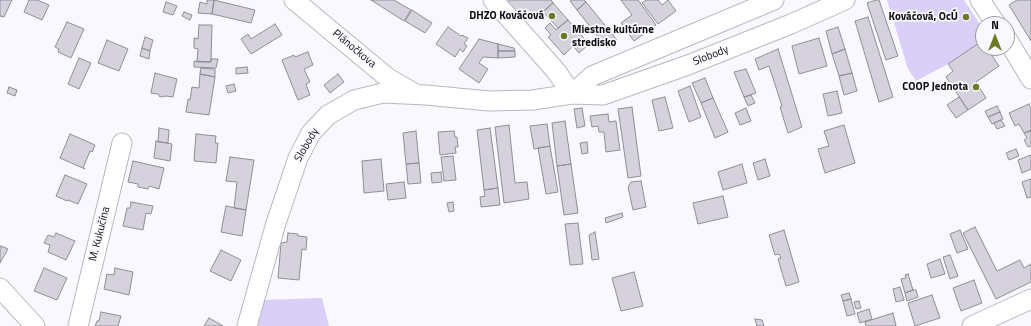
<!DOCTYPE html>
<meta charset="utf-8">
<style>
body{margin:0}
#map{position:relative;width:1031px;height:326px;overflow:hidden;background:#f9f8ff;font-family:"Titillium Web",sans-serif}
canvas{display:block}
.north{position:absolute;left:975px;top:16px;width:40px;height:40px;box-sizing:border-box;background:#f9f8ff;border:1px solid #9a999f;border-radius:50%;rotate:0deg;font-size:11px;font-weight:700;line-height:16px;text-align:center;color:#0c0b0f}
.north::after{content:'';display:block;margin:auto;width:14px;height:18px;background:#6e7925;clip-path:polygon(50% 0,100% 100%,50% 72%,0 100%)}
</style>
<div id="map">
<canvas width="1031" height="326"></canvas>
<div class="north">N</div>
</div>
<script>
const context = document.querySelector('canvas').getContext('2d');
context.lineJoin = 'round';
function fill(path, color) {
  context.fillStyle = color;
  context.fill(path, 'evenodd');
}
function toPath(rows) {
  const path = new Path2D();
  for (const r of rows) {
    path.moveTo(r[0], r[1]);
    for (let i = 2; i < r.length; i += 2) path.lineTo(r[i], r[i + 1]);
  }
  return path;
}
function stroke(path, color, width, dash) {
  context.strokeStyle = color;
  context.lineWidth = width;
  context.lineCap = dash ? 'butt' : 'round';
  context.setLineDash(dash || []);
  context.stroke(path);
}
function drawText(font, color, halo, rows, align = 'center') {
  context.font = font + ' "Titillium Web",sans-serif';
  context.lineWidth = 3.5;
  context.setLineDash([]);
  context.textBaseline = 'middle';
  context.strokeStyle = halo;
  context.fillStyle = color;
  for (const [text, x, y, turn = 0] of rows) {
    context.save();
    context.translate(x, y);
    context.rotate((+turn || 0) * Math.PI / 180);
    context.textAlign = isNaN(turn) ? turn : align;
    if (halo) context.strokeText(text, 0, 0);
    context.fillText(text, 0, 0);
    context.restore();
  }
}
fill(toPath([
 [887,0,964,0,983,29,983,40,948,64,916,81,908,69],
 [322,298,329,326,256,326,263,300]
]), '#d9cff7');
const building = toPath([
 [0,0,12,0,4,17,0,16,0,0],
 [29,0,37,0,49,5,42,20,24,12,29,0],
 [207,0,214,0,212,14,198,13,200,2,207,4,207,0],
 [214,0,255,10,251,23,212,14,214,0],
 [371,0,394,0,411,10,404,21,371,0],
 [510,0,551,0,553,3,533,20,526,12,520,18,506,3,510,0],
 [572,0,584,0,586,2,577,10,570,1,572,0],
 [621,0,638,0,656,25,634,41,621,23,632,15,621,0],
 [646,0,658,0,662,5,668,0,676,11,658,24,642,3,646,0],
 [876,0,879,0,898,56,886,60,867,3,876,0],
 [1017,0,1031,0,1031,41,1009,5,1017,0],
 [166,2,177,6,173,15,163,12,166,2],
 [586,2,617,40,607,48,577,10,586,2],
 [553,3,568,20,558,28,543,12,553,3],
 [412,10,432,23,425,33,405,21,412,10],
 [184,12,192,15,190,20,182,16,184,12],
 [868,17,893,97,879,102,855,21,868,17],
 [568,20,589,44,579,53,573,46,564,55,548,37,551,35,545,28,550,23,556,30,568,20],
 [67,22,84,29,71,58,58,52,59,49,55,47,67,22],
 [275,24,282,35,251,54,241,39,248,34,251,39,275,24],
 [199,25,212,25,211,62,197,62,198,49,194,48,194,38,198,39,199,25],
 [448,27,461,36,462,35,468,38,464,44,467,46,463,52,460,49,455,57,436,44,448,27],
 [838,27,845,49,832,54,826,31,838,27],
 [145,37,153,40,150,51,142,48,145,37],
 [819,38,827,66,799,74,792,46,819,38],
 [479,39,498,44,498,58,483,57,479,63,488,69,479,83,459,69,479,39],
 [107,40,128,49,119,71,98,63,107,40],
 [982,41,983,48,987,48,999,66,976,82,986,98,968,110,946,77,953,71,948,64,982,41],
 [498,44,514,48,515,51,498,51,498,44],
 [142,48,150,51,149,59,140,56,142,48],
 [778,49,802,127,788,133,780,107,782,106,769,66,759,70,755,59,778,49],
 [845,49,852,73,839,76,832,54,845,49],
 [498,51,515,51,515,57,498,58,498,51],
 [308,52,313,65,304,69,310,82,306,84,310,95,298,100,282,60,294,55,295,57,308,52],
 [79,58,91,63,79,89,68,84,79,58],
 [211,59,218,59,216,68,194,67,194,61,211,62,211,59],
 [247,67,248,73,236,74,236,68,247,67],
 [201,68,215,69,215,77,200,74,201,68],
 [746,69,756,93,744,97,734,72,746,69],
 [155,73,177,79,173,97,166,96,160,97,158,94,151,93,155,73],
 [852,73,857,91,844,95,839,76,852,73],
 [200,74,215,77,209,115,186,112,188,99,190,100,192,87,199,88,200,74],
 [338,74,344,82,330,93,324,85,338,74],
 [705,78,713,98,701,103,692,83,705,78],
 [234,84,236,91,228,93,226,86,234,84],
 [690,86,701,117,689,122,678,91,690,86],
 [9,87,17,90,15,96,7,93,9,87],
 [837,91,842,113,828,116,823,94,837,91],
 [751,95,755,103,748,106,744,97,751,95],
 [665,97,673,128,659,131,652,100,665,97],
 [959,97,968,110,956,118,947,105,959,97],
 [713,98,728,132,715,138,701,103,713,98],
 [1029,104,1031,108,1031,131,1024,133,1019,124,1015,126,1009,113,1029,104],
 [997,106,1000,112,988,117,985,111,997,106],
 [632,107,641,176,628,178,618,109,632,107],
 [582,108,585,126,577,128,574,109,582,108],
 [746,108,751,121,740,125,735,113,746,108],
 [1000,112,1003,119,992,124,988,117,1000,112],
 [608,114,609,122,616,121,620,150,606,152,604,132,599,132,598,126,592,127,590,116,608,114],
 [1001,120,1005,126,997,129,994,123,1001,120],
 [565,121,571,164,557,166,552,123,565,121],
 [547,124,550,146,534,149,530,126,547,124],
 [509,125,515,183,527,182,529,199,504,203,495,127,509,125],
 [844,125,855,163,825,173,818,149,829,146,824,131,844,125],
 [159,128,169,130,168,143,158,142,159,128],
 [490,128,498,188,484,190,477,130,490,128],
 [1031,130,1031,146,1028,147,1024,140,1027,138,1024,133,1031,130],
 [416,131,419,163,406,164,403,133,416,131],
 [454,131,455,137,457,137,458,147,455,147,456,153,440,155,438,132,454,131],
 [70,134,95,145,92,152,90,151,83,168,85,169,60,158,70,134],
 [196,134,216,136,215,143,218,143,216,163,194,161,196,134],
 [156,141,172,144,170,161,154,158,156,141],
 [587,142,588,153,582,154,580,143,587,142],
 [550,146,558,192,546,194,538,148,550,146],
 [1016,149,1019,156,1009,160,1006,153,1016,149],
 [1031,155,1031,169,1022,173,1018,160,1031,155],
 [453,156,456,180,444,181,441,157,453,156],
 [230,157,254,160,246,210,234,208,237,182,226,181,230,157],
 [381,159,384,191,364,193,362,161,381,159],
 [765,159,770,176,758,180,753,163,765,159],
 [133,161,164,168,159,189,149,186,148,189,138,187,138,184,128,182,133,161],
 [419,163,421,183,408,184,406,164,419,163],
 [571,164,578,213,564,215,557,166,571,164],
 [742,164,747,183,723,190,718,172,742,164],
 [441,172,442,182,432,183,431,173,441,172],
 [65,175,87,184,78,204,68,200,67,201,56,196,65,175],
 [1031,179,1031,197,1027,198,1022,182,1031,179],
 [641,181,646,207,633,210,628,187,631,182,641,181],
 [404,182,406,198,388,200,386,184,404,182],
 [498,188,500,205,481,207,480,197,485,196,484,190,498,188],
 [723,196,728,217,698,224,693,203,723,196],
 [131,202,153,206,151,214,146,213,143,230,123,226,127,208,130,208,131,202],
 [453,202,454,211,449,212,447,203,453,202],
 [226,206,246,210,242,236,221,232,226,206],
 [622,213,623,217,606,223,605,218,622,213],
 [578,223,583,264,570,265,565,224,578,223],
 [975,227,997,271,1020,260,1024,268,1031,264,1031,282,996,299,963,233,975,227],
 [784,230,799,282,786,286,778,259,781,258,779,254,775,255,769,235,784,230],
 [960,230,968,249,957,253,950,234,960,230],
 [595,232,599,259,592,260,589,235,595,232],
 [56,233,75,241,66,260,48,252,50,245,44,243,48,235,54,237,56,233],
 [288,233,298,234,298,236,307,237,306,250,302,249,299,280,278,278,281,243,287,242,288,233],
 [1,246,8,249,0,263,0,248,1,246],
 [221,250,241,260,231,281,210,271,221,250],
 [950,255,958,276,950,279,943,257,950,255],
 [940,259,945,274,931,278,927,264,940,259],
 [44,268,67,278,57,300,34,291,44,268],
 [115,268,133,272,129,295,104,289,107,274,114,275,115,268],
 [634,272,643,306,621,311,612,278,634,272],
 [908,274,913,290,905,293,901,279,906,278,905,275,908,274],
 [974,280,982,303,961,311,953,288,974,280],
 [900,287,904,300,896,302,893,289,900,287],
 [913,290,916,290,918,297,907,301,905,293,913,290],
 [849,293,851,299,843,301,841,295,849,293],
 [932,295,940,318,915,326,908,303,932,295],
 [851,299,855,314,847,316,843,301,851,299],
 [859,301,861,308,856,309,854,302,859,301],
 [869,309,872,319,860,323,857,313,869,309],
 [101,312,121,316,118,326,95,326,97,321,99,321,101,312],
 [893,313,896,326,866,326,865,322,893,313],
 [209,318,223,326,204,326,209,318],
 [755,319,762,320,764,326,757,326,755,319]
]);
fill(building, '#d5d2de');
stroke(building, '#908d98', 1);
const minor = toPath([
 [294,0,388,78,414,93],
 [493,0,556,71,572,94,603,95,688,65,791,24,845,0],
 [980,0,996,24],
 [1007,39,1031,79],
 [0,288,35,326],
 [78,326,122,143],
 [247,326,276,223,298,158,311,133,328,115,354,100,383,93,426,95,489,101,533,100,572,94,592,76,774,0],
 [972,326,1031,299]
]);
stroke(minor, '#b9b6c2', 21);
stroke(minor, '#fff', 19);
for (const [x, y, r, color] of [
 [552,16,4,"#6e7925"],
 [966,17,4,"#6e7925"],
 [564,36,4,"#6e7925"],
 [976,87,4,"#6e7925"]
]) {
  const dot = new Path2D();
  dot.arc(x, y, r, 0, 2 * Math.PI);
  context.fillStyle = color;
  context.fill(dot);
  stroke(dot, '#f9f8ff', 1.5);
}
drawText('bold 11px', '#0c0b0f', '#f9f8ff', [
 ["DHZO Kováčová",544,16],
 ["Kováčová, OcÚ",958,17],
 ["Miestne kultúrne",572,30,"left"],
 ["stredisko",572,43,"left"],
 ["COOP Jednota",968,87]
], 'right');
drawText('11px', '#0c0b0f', '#f9f8ff', [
 ["Plánočkova",354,49,40],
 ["Slobody",711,56,-21],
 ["Slobody",307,145,-60],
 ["M. Kukučína",100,234,-76]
]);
</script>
